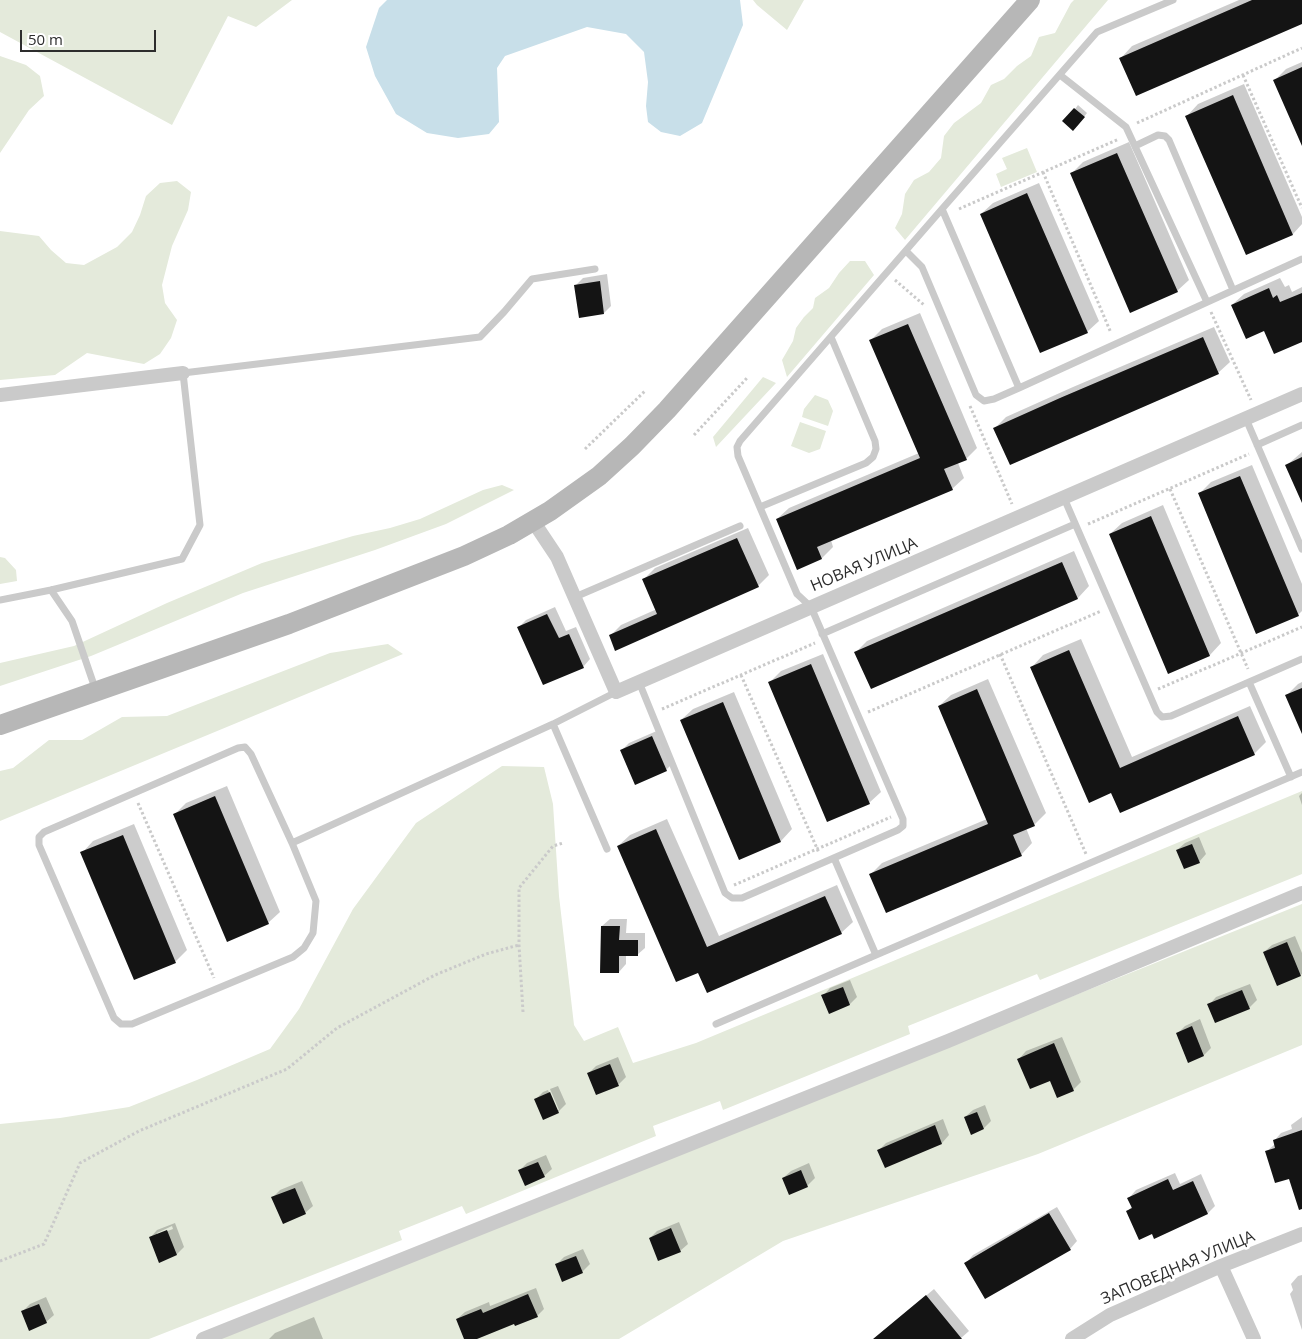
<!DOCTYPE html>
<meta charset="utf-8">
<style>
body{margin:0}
#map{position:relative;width:1302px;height:1339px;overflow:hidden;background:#fff;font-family:"Open Sans",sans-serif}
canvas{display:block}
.scale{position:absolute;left:20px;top:30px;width:136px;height:22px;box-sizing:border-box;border:2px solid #2d2d2d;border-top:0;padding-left:6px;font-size:15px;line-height:18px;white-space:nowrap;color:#2d2d2d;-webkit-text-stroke:4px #fff;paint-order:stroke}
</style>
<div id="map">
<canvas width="1302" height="1339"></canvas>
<div class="scale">50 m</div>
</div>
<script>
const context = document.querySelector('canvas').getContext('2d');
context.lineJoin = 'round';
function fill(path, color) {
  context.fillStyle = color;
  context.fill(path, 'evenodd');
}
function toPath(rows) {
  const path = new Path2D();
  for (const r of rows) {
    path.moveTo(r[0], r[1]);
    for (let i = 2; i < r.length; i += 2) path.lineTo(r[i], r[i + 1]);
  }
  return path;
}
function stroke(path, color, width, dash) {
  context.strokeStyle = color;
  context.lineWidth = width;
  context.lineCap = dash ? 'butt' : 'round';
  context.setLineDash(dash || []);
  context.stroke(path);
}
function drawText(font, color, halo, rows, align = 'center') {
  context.font = font + ' "Open Sans",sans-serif';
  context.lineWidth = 5;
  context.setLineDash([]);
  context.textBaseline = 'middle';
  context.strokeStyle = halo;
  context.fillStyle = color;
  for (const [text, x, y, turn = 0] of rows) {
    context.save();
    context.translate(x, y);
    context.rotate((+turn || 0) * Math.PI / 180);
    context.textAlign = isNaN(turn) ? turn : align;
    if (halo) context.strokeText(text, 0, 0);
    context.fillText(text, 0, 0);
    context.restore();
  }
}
fill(toPath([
 [0,0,292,0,256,27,228,16,172,125,0,32],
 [753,0,804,0,787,30,757,5],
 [1074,0,1108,0,905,240,895,228,902,214,905,194,914,180,929,172,941,158,944,136,954,123,981,103,991,85,1004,79,1017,66,1031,56,1039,37,1055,33,1071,3],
 [0,56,26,65,40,76,44,96,29,110,0,153],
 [1027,148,1037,172,1001,187,996,174,1007,169,1002,158],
 [177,181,191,192,188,210,172,246,162,285,165,303,177,320,171,338,160,354,144,364,87,353,55,375,0,380,0,231,39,236,51,250,66,263,84,265,117,247,132,232,140,215,146,196,160,183],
 [850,261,865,261,874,275,787,377,782,360,793,341,796,328,804,317,813,308,815,298,829,288,839,273],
 [763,377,776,383,716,447,713,437],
 [815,395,828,400,833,411,828,426,802,417,804,409],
 [800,422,826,431,820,449,809,453,791,446],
 [502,485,514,490,446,524,375,550,243,593,91,656,0,686,0,663,74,646,167,603,262,563,353,536,390,528,420,519,483,490],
 [0,557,5,558,16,570,17,581,0,584],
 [388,644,403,654,0,821,0,771,13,768,49,740,82,740,122,717,167,716,330,653],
 [502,766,544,767,553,804,559,896,574,1025,584,1041,618,1027,633,1063,696,1043,1302,791,1302,874,1040,980,1037,974,908,1026,910,1034,723,1110,720,1101,653,1126,656,1136,466,1214,462,1206,399,1231,402,1240,149,1339,0,1339,0,1124,60,1118,129,1107,197,1080,270,1049,299,1009,353,909,416,823],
 [1302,904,1302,1045,1038,1154,783,1241,619,1339,219,1339]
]), '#e4eadb');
fill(toPath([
 [387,0,740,0,743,25,702,123,680,136,661,132,648,122,646,106,648,82,644,52,626,34,587,27,505,56,497,68,499,122,489,134,458,138,427,133,396,114,375,76,366,47,379,8]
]), '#c8dfe9');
fill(toPath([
 [1239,0,1302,0,1302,22,1121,58,1132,46],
 [1302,62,1302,143,1275,80,1286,69],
 [1244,84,1302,217,1302,224,1293,234,1247,253,1187,116,1198,104],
 [1078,105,1087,113,1077,126,1075,109],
 [1129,142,1189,280,1177,291,1071,174,1083,162],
 [1039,183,1099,321,1087,332,981,214,993,203],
 [607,274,611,306,604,313,576,285,583,278],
 [1280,278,1285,287,1289,285,1292,292,1302,287,1302,340,1264,329,1232,305,1244,294],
 [920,313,977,448,966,459,958,463,964,478,952,489,831,540,833,547,822,558,798,568,777,519,789,508,919,453,871,340,882,329],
 [1214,327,1230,362,1218,373,995,428,1006,417,1073,387],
 [1302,452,1302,500,1287,465],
 [1252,465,1302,584,1302,611,1298,615,1257,632,1199,494,1211,482],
 [1163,505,1221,643,1210,655,1168,672,1110,534,1122,523],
 [748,528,769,575,758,586,610,636,621,625,657,609,644,579,655,568],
 [1074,551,1089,586,1078,598,871,687,856,652,867,641],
 [555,607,566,631,576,627,590,659,583,667,519,627,526,620],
 [1081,639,1132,757,1250,706,1266,742,1254,754,1112,791,1032,667,1043,655],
 [823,654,881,792,869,803,770,682,781,671],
 [988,679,1046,813,1034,825,1026,828,1032,843,1021,855,871,874,882,863,987,819,939,706,951,695],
 [1302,682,1302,731,1287,695,1298,684],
 [734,692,792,829,781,841,739,858,681,720,693,709],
 [659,730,674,762,666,770,622,750,629,743],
 [227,786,280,912,268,923,175,814,186,803],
 [1302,793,1302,805,1299,796],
 [667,819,719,936,837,885,853,922,841,933,699,971,618,846,630,835],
 [134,824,187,950,176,961,135,979,82,853,93,841],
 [1199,837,1206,854,1199,862,1177,850,1185,843],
 [610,919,627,919,626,933,645,933,645,948,637,955,626,955,626,964,619,972,602,926],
 [1295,936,1302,953,1302,974,1278,985,1264,952,1272,945],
 [850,980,857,997,850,1004,823,996,830,988],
 [1250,984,1257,1000,1249,1008,1209,1005,1216,997],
 [1200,1019,1211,1048,1204,1055,1189,1061,1178,1033,1185,1026],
 [1062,1037,1081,1082,1073,1090,1051,1079,1019,1059,1026,1051],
 [618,1057,626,1077,619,1084,596,1093,588,1074,596,1066],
 [558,1086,566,1104,558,1112,536,1099,543,1092,548,1090,556,1110,559,1110,550,1089],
 [985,1105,991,1121,984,1128,965,1117,973,1110],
 [1302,1117,1302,1181,1290,1177,1266,1152,1275,1144,1274,1141,1281,1133,1292,1129,1291,1125],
 [943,1119,949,1135,942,1143,885,1166,879,1150,886,1143],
 [546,1155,552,1169,544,1176,520,1170,527,1163],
 [809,1163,815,1178,807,1186,783,1178,791,1171],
 [1175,1173,1180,1184,1201,1174,1215,1206,1208,1213,1154,1237,1152,1232,1128,1211,1132,1206,1129,1198,1136,1190],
 [302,1181,313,1206,305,1213,273,1197,280,1190],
 [1057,1207,1077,1241,1070,1249,966,1263,973,1255],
 [679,1222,688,1244,680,1251,650,1238,657,1231],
 [175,1223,184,1247,177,1254,160,1261,150,1238,157,1230],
 [172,1226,173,1229,157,1235,157,1233],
 [583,1249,590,1264,582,1272,556,1265,564,1257],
 [1302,1275,1302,1330,1290,1294,1293,1290,1291,1284,1298,1276],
 [536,1288,544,1309,537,1316,515,1322,474,1339,465,1339,457,1319,465,1312,489,1302,490,1306],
 [934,1289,969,1331,960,1339,875,1339],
 [46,1297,54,1315,46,1322,23,1311,30,1304],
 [314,1317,323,1339,269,1339,275,1333]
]), '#0003');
fill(toPath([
 [1252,0,1302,0,1302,24,1136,96,1119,58],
 [1302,67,1302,146,1273,80],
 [1233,95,1293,235,1246,255,1185,116],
 [1074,108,1085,117,1073,131,1062,121],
 [1117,153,1178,292,1130,313,1070,173],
 [1027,193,1088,333,1040,353,980,214],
 [600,281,604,314,579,318,574,285],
 [1269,288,1273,298,1277,295,1280,302,1302,293,1302,342,1274,354,1264,331,1246,339,1231,305],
 [908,324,967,460,944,469,953,490,817,547,822,559,797,570,776,519,920,458,869,340],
 [1203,337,1219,374,1010,465,993,428,1060,398],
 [1302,457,1302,503,1285,465],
 [1240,476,1299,616,1256,634,1198,493],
 [1151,516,1210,656,1168,674,1109,534],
 [737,538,759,587,615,651,609,635,657,614,642,579],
 [1062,562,1078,599,871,689,854,652],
 [547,614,559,638,569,634,584,668,543,685,517,627],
 [1069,650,1120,768,1238,716,1255,755,1120,813,1111,793,1089,803,1030,667],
 [811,664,870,804,827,822,768,682],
 [1302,688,1302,734,1285,695],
 [977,689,1035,826,1013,835,1022,856,886,913,869,874,988,824,938,706],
 [723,702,781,842,739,860,680,720],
 [652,736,667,771,635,785,620,750],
 [215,796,269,924,227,942,173,814],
 [656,829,707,947,825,896,842,934,707,993,698,973,676,982,617,846],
 [123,835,176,963,134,980,80,852],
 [1192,844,1200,863,1184,869,1176,850],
 [601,926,620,926,619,940,638,940,638,956,619,956,619,973,600,973],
 [1287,942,1301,976,1277,986,1263,952],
 [843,987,850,1005,829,1014,821,995],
 [1242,990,1250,1009,1215,1023,1207,1004],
 [1192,1026,1204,1056,1188,1063,1176,1033],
 [1054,1043,1074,1091,1057,1098,1050,1081,1030,1089,1017,1059],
 [610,1064,619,1086,596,1095,587,1073],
 [550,1092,559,1113,543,1120,534,1099],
 [977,1112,984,1129,971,1135,964,1117],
 [935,1125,942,1144,885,1168,877,1150],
 [1302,1130,1302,1209,1299,1210,1289,1179,1275,1183,1265,1151,1275,1148,1273,1140],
 [538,1162,545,1177,525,1186,518,1170],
 [801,1170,808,1187,789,1195,782,1178],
 [1168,1179,1173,1190,1193,1181,1208,1214,1154,1239,1152,1234,1139,1240,1126,1211,1132,1208,1127,1198],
 [295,1188,306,1214,283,1224,271,1197],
 [1049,1213,1071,1250,985,1299,964,1263],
 [671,1228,681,1252,658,1261,649,1238],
 [167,1230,177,1255,159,1263,149,1237],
 [576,1256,583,1273,562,1282,555,1264],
 [528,1294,538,1317,515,1326,514,1324,477,1339,464,1339,456,1319,481,1309,483,1313],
 [926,1295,962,1339,873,1339],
 [39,1304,47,1323,29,1331,21,1311]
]), '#141414');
stroke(toPath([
 [1243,75,1302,208],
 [1137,123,1302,48],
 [1043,172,1111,333],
 [959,209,1119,139],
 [895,280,924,305],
 [1211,312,1251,400],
 [970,406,1012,504],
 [694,435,747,378],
 [585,449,646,390],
 [1170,489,1248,669],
 [1088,524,1249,454],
 [1000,654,1086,854],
 [741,675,819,853],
 [1158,689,1302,627],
 [662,709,815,643],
 [868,712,1101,611],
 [138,803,214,978],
 [734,885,891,817],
 [523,1012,519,945,519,888,553,846,563,843],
 [0,1261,44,1244,80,1163,139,1131,287,1069,337,1028,435,975,486,954,519,945]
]), '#cacaca', 3, [2.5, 2.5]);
stroke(toPath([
 [1173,0,1097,32,942,209,1019,388,1302,259],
 [1060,75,1126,127,1207,302],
 [1135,146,1158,135,1165,136,1169,140,1233,290],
 [906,251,922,267,976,395,984,401,994,399,1019,388],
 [1246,419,1302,549],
 [1257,445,1302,425],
 [1064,498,1157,712,1162,717,1171,716,1302,659],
 [760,507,866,463,873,457,876,449,875,441,831,337],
 [51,590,72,621,96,691],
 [575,597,740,526],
 [0,600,51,590,182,559,200,525,183,373,480,337,504,312,532,279,595,269],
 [822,634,1075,524],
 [639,682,725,893,732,898,742,898,898,830,903,826,903,819,811,607,797,594,738,456,737,447,740,441,942,209],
 [1249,682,1291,777],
 [553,724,607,849],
 [292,843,316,901,313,933,304,948,293,957,132,1024,121,1024,114,1018,39,845,39,837,44,832,238,748,245,747,251,754,292,843,553,724,616,692],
 [834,858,876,955,1302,772],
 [716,1024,876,955]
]), '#cacaca', 7);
stroke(toPath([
 [0,395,183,373],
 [533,521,557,557,616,692,1302,394],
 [1221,1266,1254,1339],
 [203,1339,948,1041,1302,893],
 [1072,1339,1110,1315,1221,1266,1302,1234]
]), '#cacaca', 14);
stroke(toPath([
 [0,725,289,624,464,556,509,535,550,511,599,476,632,446,667,410,1030,0]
]), '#b7b7b7', 20);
drawText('16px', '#2d2d2d', '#fff', [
 ["НОВАЯ УЛИЦА",864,565,-23],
 ["ЗАПОВЕДНАЯ УЛИЦА",1178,1268,-23]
]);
</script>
